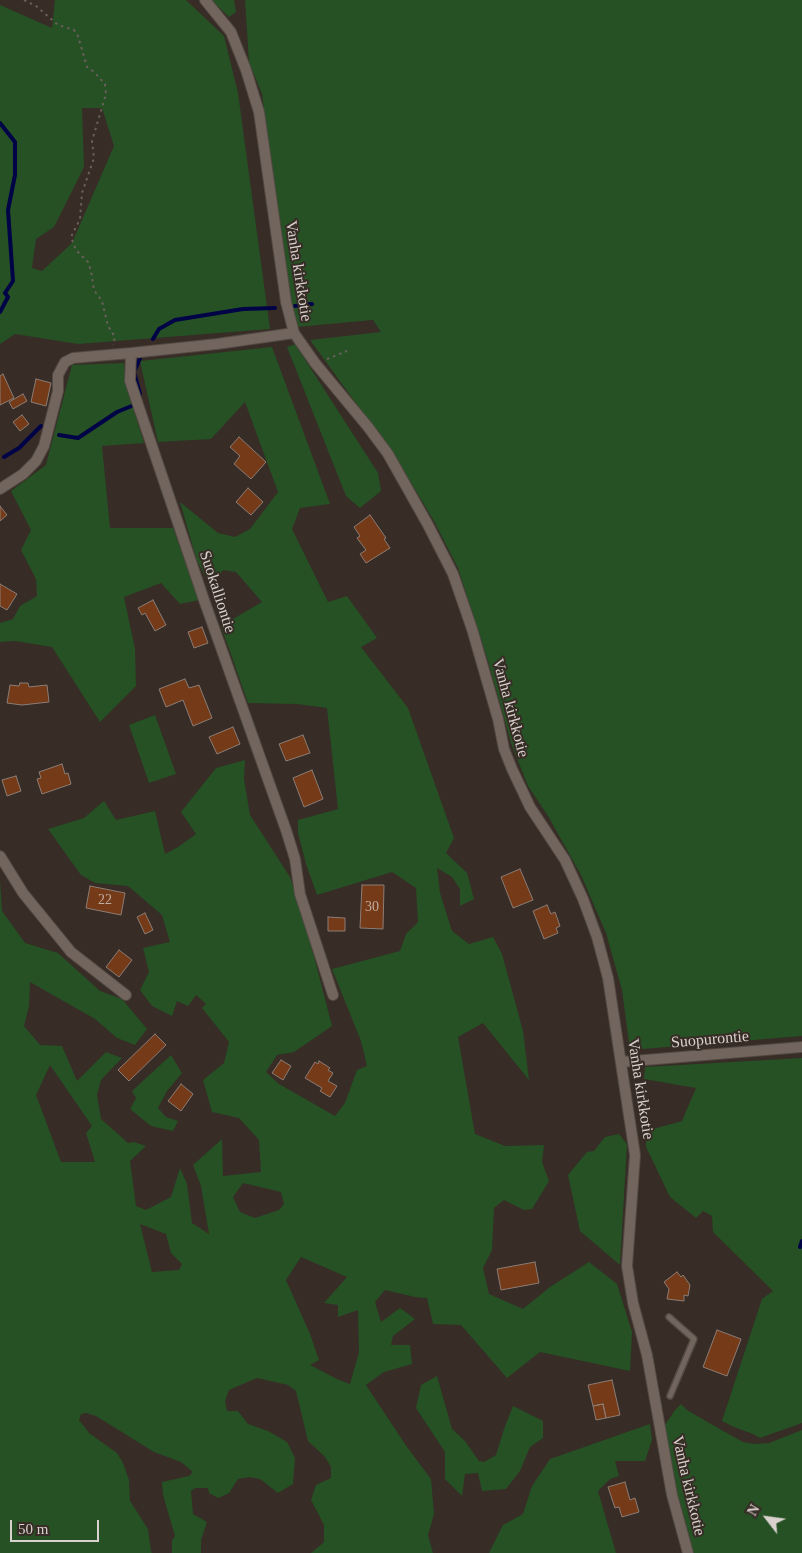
<!DOCTYPE html>
<style>
body{margin:0}
#map{position:relative;width:802px;height:1553px;overflow:hidden;background:#372c26;font-family:"Times New Roman",serif}
canvas{display:block}
.north{position:absolute;left:742px;top:1493px;width:50px;height:50px;-webkit-text-stroke:4px #372c26;paint-order:stroke;rotate:300deg;font-size:14px;font-weight:700;line-height:20px;text-align:center;color:#d9d1cd}
.north::after{content:'';display:block;margin:auto;width:18px;height:22px;background:#d9d1cd;clip-path:polygon(50% 0,100% 100%,50% 72%,0 100%)}
.scale{position:absolute;left:10px;top:1520px;width:89px;height:22px;box-sizing:border-box;border:2px solid #d9d1cd;border-top:0;padding-left:6px;font-size:15px;line-height:18px;white-space:nowrap;color:#d9d1cd;-webkit-text-stroke:4px #372c26;paint-order:stroke}
</style>
<div id="map">
<canvas width="802" height="1553"></canvas>
<div class="north">N</div>
<div class="scale">50 m</div>
</div>
<script>
const context = document.querySelector('canvas').getContext('2d');
context.lineJoin = 'round';
function fill(path, color) {
  context.fillStyle = color;
  context.fill(path, 'evenodd');
}
function toPath(rows) {
  const path = new Path2D();
  for (const r of rows) {
    path.moveTo(r[0], r[1]);
    for (let i = 2; i < r.length; i += 2) path.lineTo(r[i], r[i + 1]);
  }
  return path;
}
function stroke(path, color, width, dash) {
  context.strokeStyle = color;
  context.lineWidth = width;
  context.lineCap = dash ? 'butt' : 'round';
  context.setLineDash(dash || []);
  context.stroke(path);
}
function drawText(font, color, halo, rows, align = 'center') {
  context.font = font + ' "Times New Roman",serif';
  context.lineWidth = 4;
  context.setLineDash([]);
  context.textBaseline = 'middle';
  context.strokeStyle = halo;
  context.fillStyle = color;
  for (const [text, x, y, turn = 0] of rows) {
    context.save();
    context.translate(x, y);
    context.rotate((+turn || 0) * Math.PI / 180);
    context.textAlign = isNaN(turn) ? turn : align;
    if (halo) context.strokeText(text, 0, 0);
    context.fillText(text, 0, 0);
    context.restore();
  }
}
fill(toPath([
 [55,0,186,0,224,36,238,93,270,329,78,344,15,334,0,344,0,5,52,28],
 [82,108,102,108,114,146,72,243,42,271,32,268,36,239,54,227,84,167],
 [211,0,234,0,236,12,229,17],
 [245,0,802,0,802,1036,630,1050,622,990,606,933,581,875,548,816,528,786,512,746,488,661,458,568,434,521,398,461,310,340,381,332,373,320,296,327,286,279,262,94,249,62],
 [295,344,378,473,381,491,360,508,346,496,287,347],
 [272,347,330,504,300,508,292,529,328,602,347,596,377,638,361,647,408,708,454,838,446,853,467,873,474,899,460,906,460,889,452,877,437,868,440,893,452,931,469,944,493,937,502,954,523,1031,529,1080,483,1023,458,1037,475,1134,505,1146,544,1145,542,1162,549,1181,532,1209,524,1210,504,1200,494,1208,492,1250,483,1268,489,1294,523,1309,550,1287,589,1262,617,1284,632,1332,630,1371,540,1352,507,1378,461,1325,433,1324,427,1298,415,1297,385,1290,375,1302,381,1322,400,1308,415,1319,393,1336,391,1345,410,1345,412,1364,384,1372,366,1385,407,1447,431,1479,434,1514,428,1535,433,1553,311,1553,324,1542,324,1525,311,1500,316,1485,331,1478,331,1467,325,1457,308,1441,296,1391,288,1385,257,1378,229,1390,225,1401,227,1411,238,1411,248,1424,268,1431,287,1442,295,1458,293,1484,278,1493,260,1479,249,1477,238,1479,229,1493,218,1498,209,1493,208,1488,195,1488,191,1491,193,1514,207,1522,201,1540,201,1553,172,1553,172,1540,175,1536,163,1495,162,1482,189,1476,193,1472,181,1462,154,1452,96,1416,86,1413,81,1414,79,1420,89,1433,117,1453,123,1463,129,1480,130,1501,148,1529,151,1551,152,1553,0,1553,0,879,2,911,25,943,58,953,100,991,122,999,147,1029,135,1045,117,1038,95,1019,30,982,29,1006,24,1026,40,1045,62,1046,77,1081,106,1052,122,1058,101,1080,97,1095,101,1119,128,1143,134,1142,146,1146,130,1161,136,1206,146,1210,171,1197,180,1168,187,1184,192,1223,209,1234,201,1186,193,1165,222,1139,223,1176,261,1172,259,1140,239,1118,212,1112,203,1080,224,1063,229,1042,202,1008,206,1004,196,995,188,1006,177,1001,172,1016,152,1006,140,990,149,972,143,948,170,942,162,915,128,886,95,883,81,875,48,829,84,818,104,801,116,820,155,811,165,854,178,847,196,834,181,812,216,768,245,760,244,779,250,815,290,877,309,937,332,1026,294,1052,277,1055,266,1072,279,1084,335,1116,345,1103,357,1070,367,1066,361,1041,332,969,400,951,406,934,418,922,416,888,392,872,317,895,306,864,298,833,298,820,338,809,327,708,297,704,248,703,221,626,262,602,236,572,223,570,211,586,197,561,180,502,218,533,235,537,250,529,278,492,245,402,211,439,158,442,140,361],
 [50,1065,92,1126,86,1133,95,1162,61,1162,36,1095],
 [243,1183,281,1192,284,1204,279,1210,255,1218,240,1212,233,1197],
 [140,1224,166,1234,171,1253,182,1264,179,1270,152,1272],
 [301,1257,347,1277,324,1303,338,1305,338,1317,358,1310,359,1352,350,1384,339,1380,310,1365,319,1360,310,1334,286,1280],
 [124,363,125,382,144,443,102,446,110,528,173,528,199,600,180,604,161,583,124,597,135,649,136,686,100,722,52,647,15,641,0,642,0,623,13,619,20,606,37,596,36,579,21,550,31,530,11,491,46,465,72,365],
 [155,715,176,774,149,783,129,725],
 [171,1055,182,1073,167,1091,158,1108,166,1117,178,1121,173,1131,151,1126,130,1109,136,1098,132,1091],
 [802,1058,802,1423,760,1438,753,1434,734,1427,722,1421,762,1299,773,1291,713,1232,712,1216,703,1211,696,1218,670,1197,646,1147,646,1131,682,1121,696,1088,644,1079,645,1067],
 [619,1134,627,1144,620,1265,580,1231,568,1175,587,1152,594,1151,605,1137],
 [437,1376,452,1429,465,1441,479,1461,484,1462,496,1455,505,1426,513,1406,543,1421,543,1438,530,1447,520,1471,506,1489,482,1491,478,1473,465,1474,462,1496,445,1479,445,1452,416,1408,421,1385],
 [681,1404,687,1410,718,1428,743,1442,754,1444,769,1443,802,1430,802,1553,692,1553,691,1543,671,1480,663,1428,675,1410],
 [650,1424,652,1440,645,1461,615,1461,619,1476,610,1479,598,1491,616,1553,489,1553,503,1525,523,1514,532,1486,550,1459]
]), '#255124');
stroke(toPath([
 [0,123,15,142,15,175,8,210,13,281,5,293,8,297,0,312],
 [295,306,312,304],
 [153,339,159,329,175,320,243,309,275,308],
 [140,358,134,372,140,394],
 [59,435,78,438,117,412,134,405],
 [4,457,19,448,41,426],
 [800,1247,802,1241]
]), '#000346', 4);
const building = toPath([
 [3,374,14,398,0,405,0,376,3,374],
 [36,379,51,383,46,406,31,402,36,379],
 [23,394,27,401,13,409,9,402,23,394],
 [22,415,29,424,20,431,13,422,22,415],
 [239,437,266,462,251,479,234,464,240,456,230,447,239,437],
 [248,488,263,502,251,515,236,502,248,488],
 [0,506,7,515,0,521,0,506],
 [370,515,386,538,384,539,390,548,366,563,360,554,366,550,357,538,360,536,354,527,370,515],
 [0,584,17,594,7,610,0,606,0,584],
 [153,600,166,625,155,631,145,613,142,615,138,608,153,600],
 [202,627,208,643,194,648,188,632,202,627],
 [185,679,189,688,199,685,212,718,193,726,183,700,166,707,159,689,185,679],
 [20,683,28,683,29,687,47,685,49,702,22,705,7,703,10,685,19,686,20,683],
 [233,727,240,744,217,754,209,737,233,727],
 [303,735,310,753,286,761,279,744,303,735],
 [62,764,65,774,68,773,71,784,42,794,37,779,41,778,39,772,62,764],
 [312,770,323,799,304,807,293,778,312,770],
 [16,776,21,791,7,796,2,780,16,776],
 [520,869,533,900,513,908,501,877,520,869],
 [362,885,384,885,383,929,360,928,362,885],
 [90,886,125,893,121,915,86,908,90,886],
 [547,905,551,914,555,912,560,926,556,928,558,933,544,939,533,911,547,905],
 [145,913,153,930,145,934,137,917,145,913],
 [328,917,345,918,345,931,328,931,328,917],
 [119,950,132,960,119,977,106,967,119,950],
 [155,1034,166,1045,129,1081,118,1070,155,1034],
 [281,1060,291,1066,283,1080,272,1073,281,1060],
 [319,1061,330,1068,328,1070,333,1073,328,1081,337,1086,330,1097,320,1091,322,1088,305,1078,315,1062,318,1064,319,1061],
 [181,1084,193,1094,181,1111,168,1101,181,1084],
 [535,1262,539,1283,501,1290,497,1269,535,1262],
 [677,1272,681,1277,683,1275,690,1285,688,1296,684,1295,684,1301,667,1299,669,1289,664,1282,677,1272],
 [717,1330,741,1339,727,1376,703,1367,717,1330],
 [612,1380,620,1415,606,1418,603,1404,593,1406,588,1385,612,1380],
 [603,1404,606,1418,596,1420,593,1406,603,1404],
 [625,1482,630,1500,635,1498,639,1512,622,1517,619,1507,615,1508,608,1487,625,1482]
]);
fill(building, '#753a17');
stroke(building, '#8b7d76', 1);
const lane = toPath([
 [669,1317,694,1339,670,1396]
]);
const street = toPath([
 [205,0,231,32,246,70,259,112,286,302,294,333,315,363,368,427,388,454,428,525,453,574,472,629,498,719,504,749,512,769,530,807,565,860,583,899,597,937,608,978,635,1155,627,1266,633,1303,647,1355,672,1495,688,1553],
 [294,333,217,344,131,353,130,381,204,600,286,830,295,859,300,894,333,995],
 [0,489,23,474,36,461,44,446,58,391,58,375,65,362,73,358,131,353],
 [0,856,23,893,71,952,126,995],
 [621,1062,802,1047]
]);
stroke(lane, '#524943', 8);
stroke(street, '#524943', 12);
stroke(toPath([
 [24,0,36,6,58,25,74,30,78,36,87,67,94,72,105,84,106,94,92,141,94,158,82,193,80,219,71,237,76,250,88,262,91,271,94,290,102,301,108,326,115,337,113,345],
 [327,359,347,351]
]), '#6a5f5a', 2, [2.5, 4]);
stroke(lane, '#72655e', 5);
stroke(street, '#72655e', 10);
drawText('14px', '#c0aba0', null, [
 ["22",105,900],
 ["30",372,907]
]);
drawText('16px', '#d9d1cd', '#372c26', [
 ["Vanha kirkkotie",298,271,81],
 ["Suokalliontie",217,592,72],
 ["Vanha kirkkotie",510,708,75],
 ["Suopurontie",710,1040,-5],
 ["Vanha kirkkotie",640,1089,81],
 ["Vanha kirkkotie",688,1486,77]
]);
</script>
